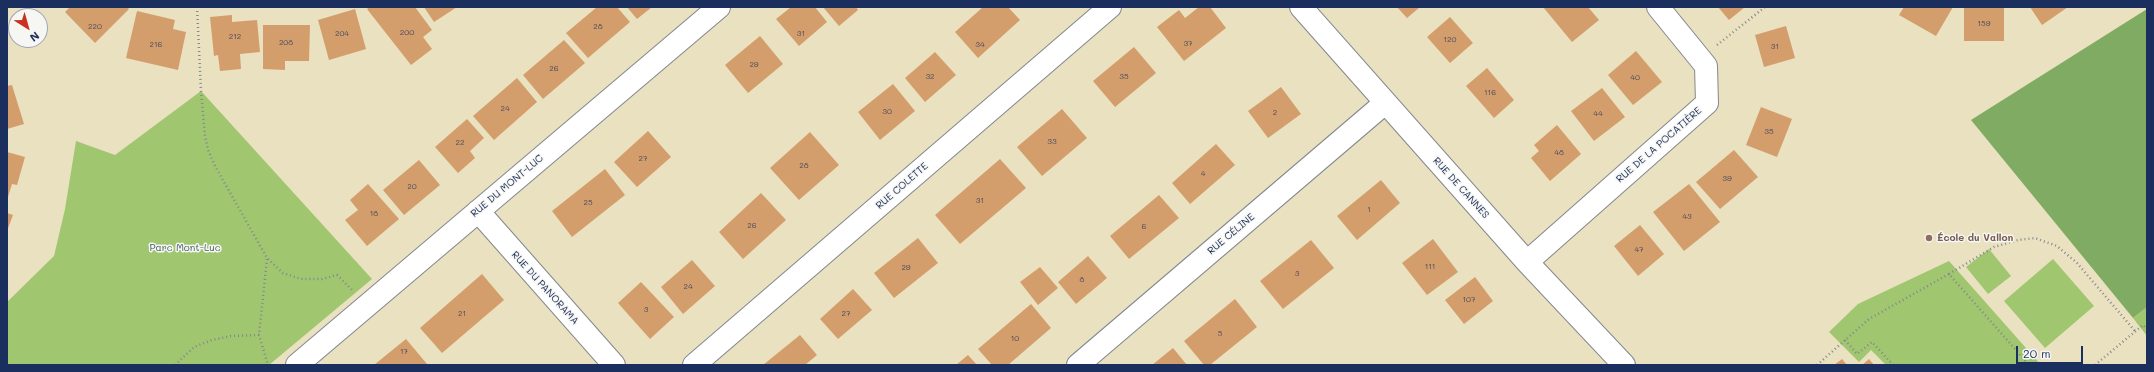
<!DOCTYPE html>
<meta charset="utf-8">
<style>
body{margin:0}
#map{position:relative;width:2154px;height:372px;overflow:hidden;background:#e9e1bf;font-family:Mali,sans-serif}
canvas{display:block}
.frame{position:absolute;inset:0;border:8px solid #1b2f5e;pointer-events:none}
.north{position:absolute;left:8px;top:8px;width:40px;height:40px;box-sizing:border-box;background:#f6f6f2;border:1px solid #9ea6b7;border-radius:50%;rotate:143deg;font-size:11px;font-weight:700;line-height:16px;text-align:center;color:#1b2f5e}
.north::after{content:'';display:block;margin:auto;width:14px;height:18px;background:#c8321e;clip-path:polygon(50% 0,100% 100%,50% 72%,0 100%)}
.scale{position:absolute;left:2016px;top:346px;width:67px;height:18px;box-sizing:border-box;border:2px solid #1b2f5e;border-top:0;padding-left:5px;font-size:12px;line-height:14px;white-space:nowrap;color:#1b2f5e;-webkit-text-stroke:3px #f6f6f2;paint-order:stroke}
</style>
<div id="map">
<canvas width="2154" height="372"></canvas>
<div class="frame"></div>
<div class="north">N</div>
<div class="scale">20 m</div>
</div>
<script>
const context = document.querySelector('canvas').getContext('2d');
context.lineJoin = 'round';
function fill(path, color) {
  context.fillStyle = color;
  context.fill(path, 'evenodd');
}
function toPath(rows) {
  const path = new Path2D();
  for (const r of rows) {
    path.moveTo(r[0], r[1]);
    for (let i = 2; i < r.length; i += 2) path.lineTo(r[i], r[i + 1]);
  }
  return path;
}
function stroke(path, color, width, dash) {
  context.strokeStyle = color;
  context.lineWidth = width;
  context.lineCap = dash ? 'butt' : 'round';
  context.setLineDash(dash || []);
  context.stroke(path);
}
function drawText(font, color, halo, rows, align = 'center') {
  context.font = font + ' Mali,sans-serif';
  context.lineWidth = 3;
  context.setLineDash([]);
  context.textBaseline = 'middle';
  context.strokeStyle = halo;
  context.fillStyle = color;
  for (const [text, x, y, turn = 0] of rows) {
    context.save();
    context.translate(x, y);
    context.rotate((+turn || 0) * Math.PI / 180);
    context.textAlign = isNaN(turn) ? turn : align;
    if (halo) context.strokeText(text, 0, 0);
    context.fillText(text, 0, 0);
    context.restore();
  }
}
fill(toPath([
 [201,91,372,279,269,365,7,365,7,302,54,256,65,209,76,141,115,155],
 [1989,249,2011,276,1988,294,1966,267],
 [2053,259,2094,306,2045,348,2004,301],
 [1949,261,2041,365,1886,365,1871,350,1859,362,1829,332,1858,304],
 [2147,307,2147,336,2133,318]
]), '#a1c670');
fill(toPath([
 [2147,9,2147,307,2133,318,1971,120]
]), '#80ab62');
fill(toPath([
 [70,7,127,7,129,9,95,43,65,12],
 [370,7,415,7,432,30,423,37,432,49,411,65,367,9],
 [424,7,457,7,434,22],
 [597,7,617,7,630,22,588,58,566,33],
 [627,7,652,7,637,19],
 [791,7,815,7,827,22,799,46,776,19],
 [823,7,856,7,858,10,839,26],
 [983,7,1008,7,1020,20,978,58,955,32],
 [1199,7,1210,7,1226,28,1184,61,1157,27,1179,10,1185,18],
 [1397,7,1420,7,1407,18],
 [1543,7,1588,7,1599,20,1572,42],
 [1718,7,1745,7,1729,20],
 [1904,7,1953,7,1936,36,1899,15],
 [1964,7,2004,7,2004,41,1964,41],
 [2030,7,2068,7,2042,25],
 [355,9,366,49,329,60,318,20],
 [137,11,175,20,173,29,186,32,178,70,126,58],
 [232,15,232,22,257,20,260,52,240,54,241,69,220,71,218,55,214,56,210,17],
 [1450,17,1473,43,1450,63,1427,37],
 [263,25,310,25,309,61,285,61,285,70,263,69],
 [1786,26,1795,58,1764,67,1755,35],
 [760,36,783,64,748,93,725,65],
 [564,40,585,63,543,99,523,75],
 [1134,47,1156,73,1115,107,1093,81],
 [1636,51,1662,82,1633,105,1608,75],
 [935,52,956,75,925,102,905,78],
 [1487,68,1514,100,1494,118,1466,86],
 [517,78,537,102,494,140,473,116],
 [893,84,915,111,880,140,858,112],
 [12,85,24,124,7,129,7,86],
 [1281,87,1301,114,1268,138,1248,111],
 [1602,88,1625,117,1594,141,1571,111],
 [1761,107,1792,119,1777,157,1746,145],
 [1062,109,1087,138,1042,176,1017,147],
 [467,119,484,138,470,151,475,158,458,173,435,147],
 [1557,125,1581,154,1550,181,1531,158,1539,151,1534,145],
 [648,131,671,157,637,187,614,162],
 [810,132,839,165,799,200,770,168],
 [1216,144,1235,165,1190,204,1172,183],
 [1734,150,1758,177,1720,209,1696,182],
 [7,152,25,157,17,185,12,184,8,197],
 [1000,159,1026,188,960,244,935,215],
 [419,160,440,185,404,215,383,190],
 [605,169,625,195,572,237,552,211],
 [1381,180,1400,203,1357,240,1337,216],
 [368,184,399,219,367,246,345,220,358,210,350,200],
 [1689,184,1720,222,1684,251,1653,212],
 [761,193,786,220,743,259,719,232],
 [1159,195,1179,218,1129,259,1110,236],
 [7,213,13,215,7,231],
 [1640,225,1664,254,1638,276,1614,246],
 [918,238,938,263,894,298,874,273],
 [1433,239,1458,272,1427,295,1402,263],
 [1311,240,1334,268,1283,309,1260,281],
 [1088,256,1107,278,1076,304,1058,282],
 [692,260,715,286,683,314,661,287],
 [1040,267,1058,288,1038,305,1020,282],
 [482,274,504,300,442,353,420,328],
 [1475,277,1493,301,1464,324,1445,300],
 [641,282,674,317,650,339,618,303],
 [853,289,872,310,838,339,820,319],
 [1235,299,1257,327,1210,365,1204,365,1184,341],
 [1031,304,1051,328,1008,365,992,365,978,349],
 [800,335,817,355,805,365,763,365],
 [406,339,427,364,374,365],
 [1173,348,1187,365,1152,365],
 [968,355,977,365,956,365],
 [1842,359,1847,365,1834,365],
 [1869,359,1874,365,1862,365]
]), '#d39e6b');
const minor = toPath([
 [1301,7,1527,262,1624,365],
 [478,211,614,365],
 [1527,262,1707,103,1706,66,1658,7],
 [297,365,719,7],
 [694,365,1110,7],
 [1078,365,1385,103]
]);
stroke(minor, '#82888e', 24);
stroke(toPath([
 [197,7,201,91,205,136,208,150,215,166,267,258,283,273,301,279,322,279,337,275,352,290],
 [1717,45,1765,7],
 [267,259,259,335,268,365],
 [1949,274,1994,247,2018,240,2035,238,2057,246,2077,263,2135,331],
 [1845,340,1857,354,1872,342,1893,365],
 [175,365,194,347,212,340,231,336,259,335],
 [1817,365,1869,319,1949,274,2029,365],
 [2095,365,2143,325,2147,329]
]), '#82888e', 2.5, [1, 3]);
stroke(minor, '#fff', 22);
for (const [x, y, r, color] of [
 [1929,238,4,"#8d6e63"]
]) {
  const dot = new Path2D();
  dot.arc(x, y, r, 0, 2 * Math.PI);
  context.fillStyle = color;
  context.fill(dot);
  stroke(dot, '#f6f6f2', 1.5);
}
drawText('8px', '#494b61', null, [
 ["159",1984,24],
 ["220",95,27],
 ["28",598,27],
 ["200",407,33],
 ["204",342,34],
 ["31",801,34],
 ["212",235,37],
 ["120",1450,40],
 ["208",286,43],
 ["37",1188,44],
 ["216",156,45],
 ["34",980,45],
 ["31",1775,47],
 ["29",754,65],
 ["26",554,69],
 ["32",930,77],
 ["35",1124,77],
 ["40",1635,78],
 ["116",1490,93],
 ["24",505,109],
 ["30",887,112],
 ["2",1275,113],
 ["44",1598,114],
 ["35",1769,132],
 ["33",1052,142],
 ["22",460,143],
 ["48",1559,153],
 ["27",643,159],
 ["28",804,166],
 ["4",1203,174],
 ["39",1727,179],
 ["20",412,187],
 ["31",980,201],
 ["25",588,203],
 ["1",1369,210],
 ["18",374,214],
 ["43",1687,217],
 ["26",752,226],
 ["6",1144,227],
 ["47",1639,250],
 ["111",1430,267],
 ["29",906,268],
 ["3",1297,274],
 ["8",1082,280],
 ["24",688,287],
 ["107",1469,300],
 ["3",646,310],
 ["21",462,314],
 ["27",846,314],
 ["5",1220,334],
 ["10",1015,339],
 ["17",404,352]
]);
drawText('10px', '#1b2f5e', '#f6f6f2', [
 ["RUE DE LA POCATIÈRE",1659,145,-41],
 ["RUE DU MONT-LUC",507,186,-40],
 ["RUE COLETTE",902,186,-41],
 ["RUE DE CANNES",1461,188,48],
 ["RUE CÉLINE",1231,234,-40],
 ["RUE DU PANORAMA",545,288,48]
]);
drawText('bold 10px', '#785e54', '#f6f6f2', [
 ["École du Vallon",1937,238]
], 'left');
drawText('10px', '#435c63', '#f6f6f2', [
 ["Parc Mont-Luc",185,248]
]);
</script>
